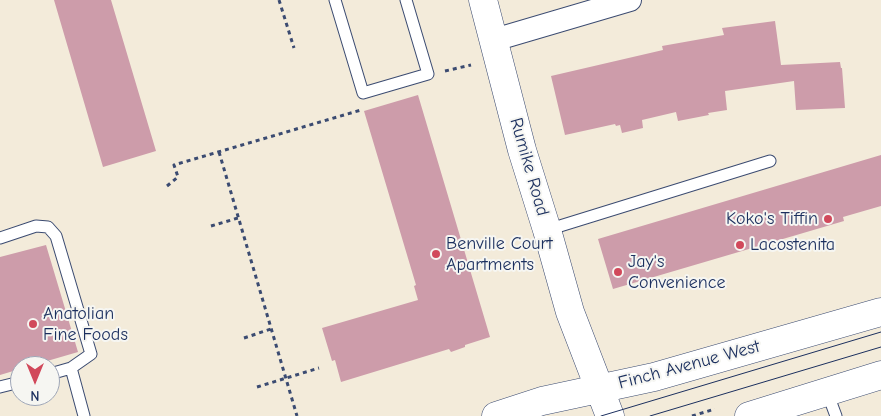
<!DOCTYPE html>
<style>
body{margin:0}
#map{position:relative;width:881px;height:416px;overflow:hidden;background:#f3ebda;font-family:"Comic Neue",sans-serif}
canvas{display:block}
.north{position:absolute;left:10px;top:356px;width:50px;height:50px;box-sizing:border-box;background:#f6f6f2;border:1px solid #9ea6b7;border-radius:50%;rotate:180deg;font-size:14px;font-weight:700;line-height:20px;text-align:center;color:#1b2f5e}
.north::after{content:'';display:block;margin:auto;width:18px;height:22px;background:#d1495b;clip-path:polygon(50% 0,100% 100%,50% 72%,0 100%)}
</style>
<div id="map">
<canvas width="881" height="416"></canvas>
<div class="north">N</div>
</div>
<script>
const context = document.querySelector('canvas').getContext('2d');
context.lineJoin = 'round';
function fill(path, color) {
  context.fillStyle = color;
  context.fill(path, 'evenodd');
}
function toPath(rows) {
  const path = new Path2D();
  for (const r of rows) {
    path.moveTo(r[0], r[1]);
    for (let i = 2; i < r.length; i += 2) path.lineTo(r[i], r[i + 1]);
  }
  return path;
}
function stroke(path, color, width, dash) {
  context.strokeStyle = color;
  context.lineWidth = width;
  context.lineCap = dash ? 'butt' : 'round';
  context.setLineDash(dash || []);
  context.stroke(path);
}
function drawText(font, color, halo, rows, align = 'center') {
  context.font = font + ' "Comic Neue",sans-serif';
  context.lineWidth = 4;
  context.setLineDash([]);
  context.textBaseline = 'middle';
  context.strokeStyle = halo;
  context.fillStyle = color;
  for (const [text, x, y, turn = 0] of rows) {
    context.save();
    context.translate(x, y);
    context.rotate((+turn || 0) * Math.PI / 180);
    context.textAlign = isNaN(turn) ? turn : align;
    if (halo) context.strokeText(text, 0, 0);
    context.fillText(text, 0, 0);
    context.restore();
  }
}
fill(toPath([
 [54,0,111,0,156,151,103,167],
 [775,21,781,65,840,62,841,68,842,68,845,108,796,110,794,81,725,91,727,110,708,113,709,115,678,121,676,112,642,120,643,128,622,133,620,125,616,126,615,124,565,135,551,76,663,50,662,46,724,35,722,28],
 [418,95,490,337,465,345,465,347,451,352,449,349,341,382,335,360,332,361,322,328,418,300,414,286,416,285,364,111],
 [881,155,881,206,843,217,844,221,613,289,598,239],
 [46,245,78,352,30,366,20,366,20,369,0,375,0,257]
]), '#cd9caa');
const lane = toPath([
 [335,0,363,93,428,74,406,0],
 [547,230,770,161],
 [0,238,36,226,48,227,56,236,91,354,71,368],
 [50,374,71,368,84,416],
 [0,387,20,382],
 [827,392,836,416]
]);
const street = toPath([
 [494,40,630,0]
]);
const secondary = toPath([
 [483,0,522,150,547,230,570,312,610,416],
 [496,416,542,401,654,377,881,312],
 [749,416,881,375]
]);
stroke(lane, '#3b4b71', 13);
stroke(street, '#3b4b71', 24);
stroke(secondary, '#3b4b71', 29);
stroke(toPath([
 [279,0,294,48],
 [445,71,471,65],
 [219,152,297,416],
 [167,186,178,177,174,165,361,110],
 [211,226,238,218],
 [244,338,271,329],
 [257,387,319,368],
 [692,416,715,409]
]), '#3b4b71', 3, [4, 4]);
stroke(lane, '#fff', 11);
stroke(street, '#fff', 22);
stroke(secondary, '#fff', 28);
stroke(toPath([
 [601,416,881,332],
 [650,416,881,347]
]), '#1b2f5e', 1);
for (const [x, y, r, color] of [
 [828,219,5,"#d1495b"],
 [740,245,5,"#d1495b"],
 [436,254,5,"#d1495b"],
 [618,272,5,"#d1495b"],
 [33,324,5,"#d1495b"]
]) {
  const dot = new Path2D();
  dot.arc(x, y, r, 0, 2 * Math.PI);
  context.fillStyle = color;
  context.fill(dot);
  stroke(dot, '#f6f6f2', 2);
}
drawText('18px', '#1b2f5e', '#f6f6f2', [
 ["Rumike Road",529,167,74],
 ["Finch Avenue West",689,365,-15]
]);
drawText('18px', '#1b2f5e', '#f6f6f2', [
 ["Koko's Tiffin",818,219,"right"],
 ["Benville Court",446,244],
 ["Apartments",446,265],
 ["Lacostenita",750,245],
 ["Jay's",628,262],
 ["Convenience",628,283],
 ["Anatolian",43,314],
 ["Fine Foods",43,335]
], 'left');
</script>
